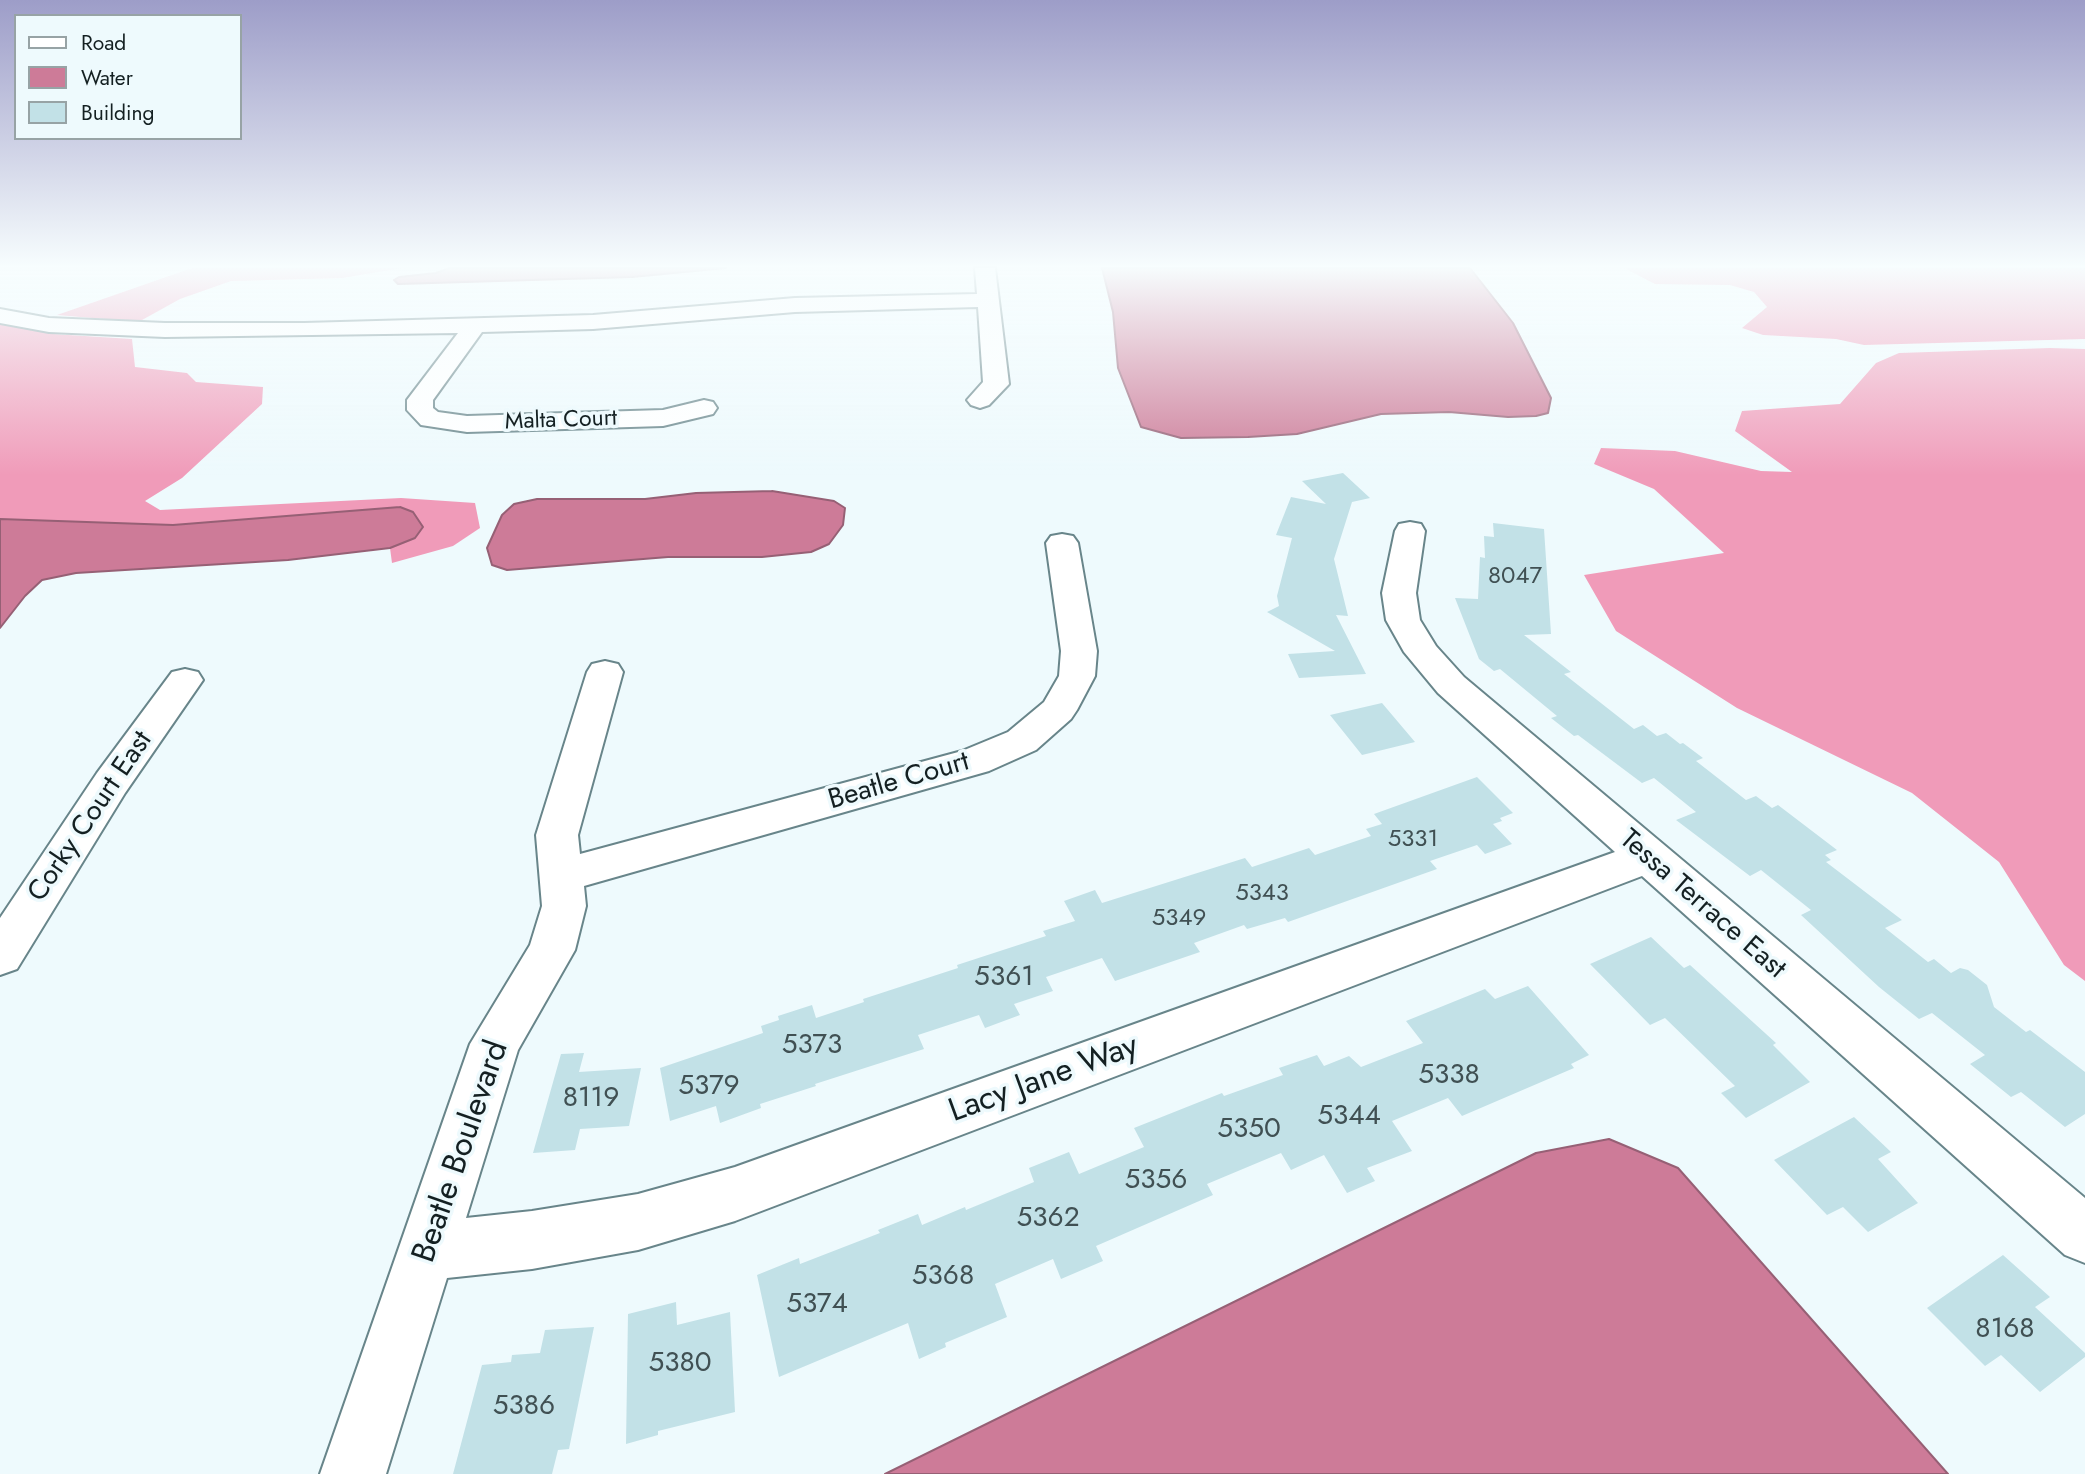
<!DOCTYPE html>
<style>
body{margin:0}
#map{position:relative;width:2085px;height:1474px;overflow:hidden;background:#eefafd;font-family:Jost,sans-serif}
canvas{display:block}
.legend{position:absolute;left:14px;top:14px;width:228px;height:126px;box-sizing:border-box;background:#eefafd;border:2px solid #97a3a5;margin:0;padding:9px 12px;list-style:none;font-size:21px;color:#142022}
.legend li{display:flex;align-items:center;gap:14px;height:35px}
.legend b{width:35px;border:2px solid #97a3a5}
</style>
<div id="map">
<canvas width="2085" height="1474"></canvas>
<ul class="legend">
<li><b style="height:9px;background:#fff"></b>Road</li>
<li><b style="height:19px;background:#cd7b98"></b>Water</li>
<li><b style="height:19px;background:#c2e1e7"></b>Building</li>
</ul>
</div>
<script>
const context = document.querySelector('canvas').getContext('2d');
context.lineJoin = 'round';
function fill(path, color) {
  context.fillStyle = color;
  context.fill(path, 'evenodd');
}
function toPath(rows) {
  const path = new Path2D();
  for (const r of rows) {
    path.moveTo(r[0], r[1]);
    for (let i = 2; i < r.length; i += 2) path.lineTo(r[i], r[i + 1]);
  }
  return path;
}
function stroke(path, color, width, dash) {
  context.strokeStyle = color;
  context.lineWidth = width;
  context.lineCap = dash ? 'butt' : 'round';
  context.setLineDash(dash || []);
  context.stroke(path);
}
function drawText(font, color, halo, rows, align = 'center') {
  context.font = font + ' Jost,sans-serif';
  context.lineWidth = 7;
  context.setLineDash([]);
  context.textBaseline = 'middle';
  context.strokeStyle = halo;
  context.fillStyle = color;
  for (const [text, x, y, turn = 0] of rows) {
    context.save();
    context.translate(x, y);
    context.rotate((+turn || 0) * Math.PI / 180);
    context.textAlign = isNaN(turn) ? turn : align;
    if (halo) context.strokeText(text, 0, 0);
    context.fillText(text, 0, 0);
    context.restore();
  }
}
fill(toPath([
 [192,268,402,268,342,278,231,281,180,299,142,320,128,321,57,315],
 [1624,268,2085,268,2085,339,1864,345,1836,339,1763,335,1742,328,1767,307,1754,292,1730,285,1655,284],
 [0,323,53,334,132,339,135,367,187,373,196,382,263,387,262,404,182,478,145,501,160,510,401,498,475,503,480,528,453,546,392,563,390,548,415,538,0,519],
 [2050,348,2085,349,2085,981,2064,965,1999,862,1912,793,1737,708,1616,631,1584,575,1724,553,1654,489,1594,464,1601,448,1675,451,1761,471,1792,472,1735,431,1742,411,1840,404,1876,363,1899,353]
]), '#f09bb9');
const water = toPath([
 [449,268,726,268,632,277,398,284,394,280,399,277,436,273,449,268],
 [1102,268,1470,268,1513,323,1551,398,1548,413,1536,416,1508,417,1449,412,1381,414,1297,434,1248,437,1181,438,1141,427,1118,368,1113,312,1102,268],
 [772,491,834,501,845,508,843,525,829,544,811,552,762,557,668,557,507,570,492,565,487,548,502,515,514,504,537,499,645,499,696,493,772,491],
 [400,507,413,512,423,527,415,538,390,548,288,560,76,573,42,580,25,596,0,628,0,519,173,525,400,507],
 [1609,1139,1678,1168,1948,1474,885,1474,1536,1153,1609,1139]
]);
fill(water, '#cd7b98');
stroke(water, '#966075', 2);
fill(toPath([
 [1343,473,1370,498,1352,502,1334,559,1348,616,1336,615,1366,674,1299,678,1288,654,1335,651,1267,612,1279,606,1277,596,1292,538,1276,535,1291,497,1326,504,1302,481],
 [1493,523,1544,529,1551,634,1524,635,1571,672,1564,674,1634,729,1643,725,1657,736,1666,733,1680,744,1683,743,1703,758,1696,761,1746,800,1756,796,1772,808,1778,805,1837,850,1825,855,1831,860,1826,862,1902,920,1885,928,1928,962,1934,959,1951,973,1960,968,1968,970,1987,985,1994,1007,2026,1032,2030,1030,2085,1072,2085,1114,2065,1127,2021,1092,2011,1097,1970,1064,1985,1055,1932,1013,1919,1019,1879,987,1801,915,1811,910,1761,870,1750,876,1676,820,1696,812,1654,778,1642,783,1578,735,1574,736,1551,718,1557,716,1500,669,1494,671,1479,659,1455,598,1478,599,1480,557,1485,558,1484,536,1494,537],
 [1382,703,1415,742,1362,755,1330,715],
 [1477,777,1513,813,1500,818,1502,821,1493,824,1512,844,1485,854,1477,845,1430,861,1437,869,1288,922,1285,918,1247,929,1244,925,1194,943,1200,952,1115,981,1102,958,1046,977,1053,991,1014,1004,1020,1015,985,1028,979,1015,918,1035,924,1049,815,1084,816,1086,760,1104,761,1108,720,1123,716,1106,670,1121,660,1068,763,1033,761,1026,779,1020,778,1016,812,1005,816,1018,864,1002,863,999,958,968,957,965,1046,936,1043,931,1075,921,1064,901,1095,890,1102,903,1245,858,1252,867,1309,848,1315,855,1371,836,1366,829,1382,824,1374,814],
 [1651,937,1684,968,1690,965,1776,1043,1773,1045,1810,1082,1746,1118,1721,1093,1735,1086,1665,1018,1650,1025,1590,964],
 [1528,986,1589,1055,1571,1064,1574,1068,1462,1116,1448,1098,1392,1121,1412,1151,1367,1168,1375,1181,1347,1193,1324,1155,1291,1170,1281,1153,1207,1184,1213,1195,1096,1246,1103,1261,1061,1279,1053,1259,995,1284,1007,1317,945,1343,946,1347,919,1359,908,1323,779,1377,757,1275,799,1258,800,1264,880,1233,878,1230,918,1214,922,1225,965,1207,966,1210,1034,1182,1029,1168,1069,1152,1079,1174,1144,1147,1134,1128,1222,1093,1224,1096,1283,1075,1279,1068,1317,1055,1324,1066,1349,1056,1361,1067,1423,1043,1406,1021,1485,989,1495,999],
 [584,1053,579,1072,641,1068,629,1126,580,1129,575,1150,533,1153,561,1054],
 [1854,1117,1891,1152,1878,1159,1918,1203,1868,1232,1843,1207,1827,1215,1774,1160],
 [2003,1255,2050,1297,2035,1307,2085,1353,2085,1357,2040,1392,2001,1355,1985,1366,1927,1308],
 [676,1302,677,1325,730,1312,735,1412,658,1431,658,1435,626,1444,628,1314],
 [594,1327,569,1449,558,1450,552,1474,453,1474,482,1365,511,1362,512,1355,540,1353,545,1330]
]), '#c2e1e7');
const minor = toPath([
 [975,268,995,268,1009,384,989,405,980,408,971,405,967,400,983,382,978,307,795,312,593,329,482,332,433,400,433,408,438,412,467,416,663,410,704,400,713,402,717,408,713,414,663,426,467,432,421,425,407,410,407,400,458,333,165,337,49,332,0,323,0,309,49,318,165,323,304,323,593,315,795,298,977,294,975,268],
 [1410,522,1421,524,1425,531,1416,593,1420,620,1436,646,1464,677,2085,1198,2085,1263,2065,1255,1642,876,735,1221,638,1250,532,1269,447,1278,386,1474,320,1474,470,1044,530,945,542,906,536,835,587,672,592,664,605,661,618,664,623,672,578,835,580,854,962,751,1008,732,1044,702,1059,676,1061,651,1046,543,1051,536,1062,534,1073,536,1078,543,1097,651,1095,676,1077,710,1071,719,1036,750,989,771,584,886,586,906,575,950,518,1050,466,1218,532,1211,638,1194,735,1167,1615,852,1438,693,1404,652,1386,620,1382,593,1395,531,1399,524,1410,522],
 [185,669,198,672,203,680,125,793,17,969,0,975,0,918,97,773,172,672,185,669]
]);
stroke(minor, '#68858a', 4);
fill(minor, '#fff');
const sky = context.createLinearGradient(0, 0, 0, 475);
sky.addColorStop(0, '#9d9dc8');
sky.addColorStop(0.56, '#f7fdfe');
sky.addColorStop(1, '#f7fdfe00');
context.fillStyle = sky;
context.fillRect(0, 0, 2085, 475);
drawText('23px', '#142022', '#eefafd', [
 ["Malta Court",561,421,-2]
]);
drawText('24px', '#405053', null, [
 ["8047",1515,577],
 ["5331",1413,840],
 ["5343",1262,894],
 ["5349",1179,919]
]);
drawText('28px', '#142022', '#eefafd', [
 ["Beatle Court",899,782,-16],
 ["Corky Court East",91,817,-56],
 ["Tessa Terrace East",1702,905,41]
]);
drawText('28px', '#405053', null, [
 ["5361",1004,978],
 ["5373",812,1046],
 ["5338",1449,1076],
 ["5379",709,1087],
 ["8119",591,1099],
 ["5344",1349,1117],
 ["5350",1249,1130],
 ["5356",1156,1181],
 ["5362",1048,1219],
 ["5368",943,1277],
 ["5374",817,1305],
 ["8168",2005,1330],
 ["5380",680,1364],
 ["5386",524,1407]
]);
drawText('33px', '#142022', '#eefafd', [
 ["Lacy Jane Way",1044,1080,-20],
 ["Beatle Boulevard",462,1152,-71]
]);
</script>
